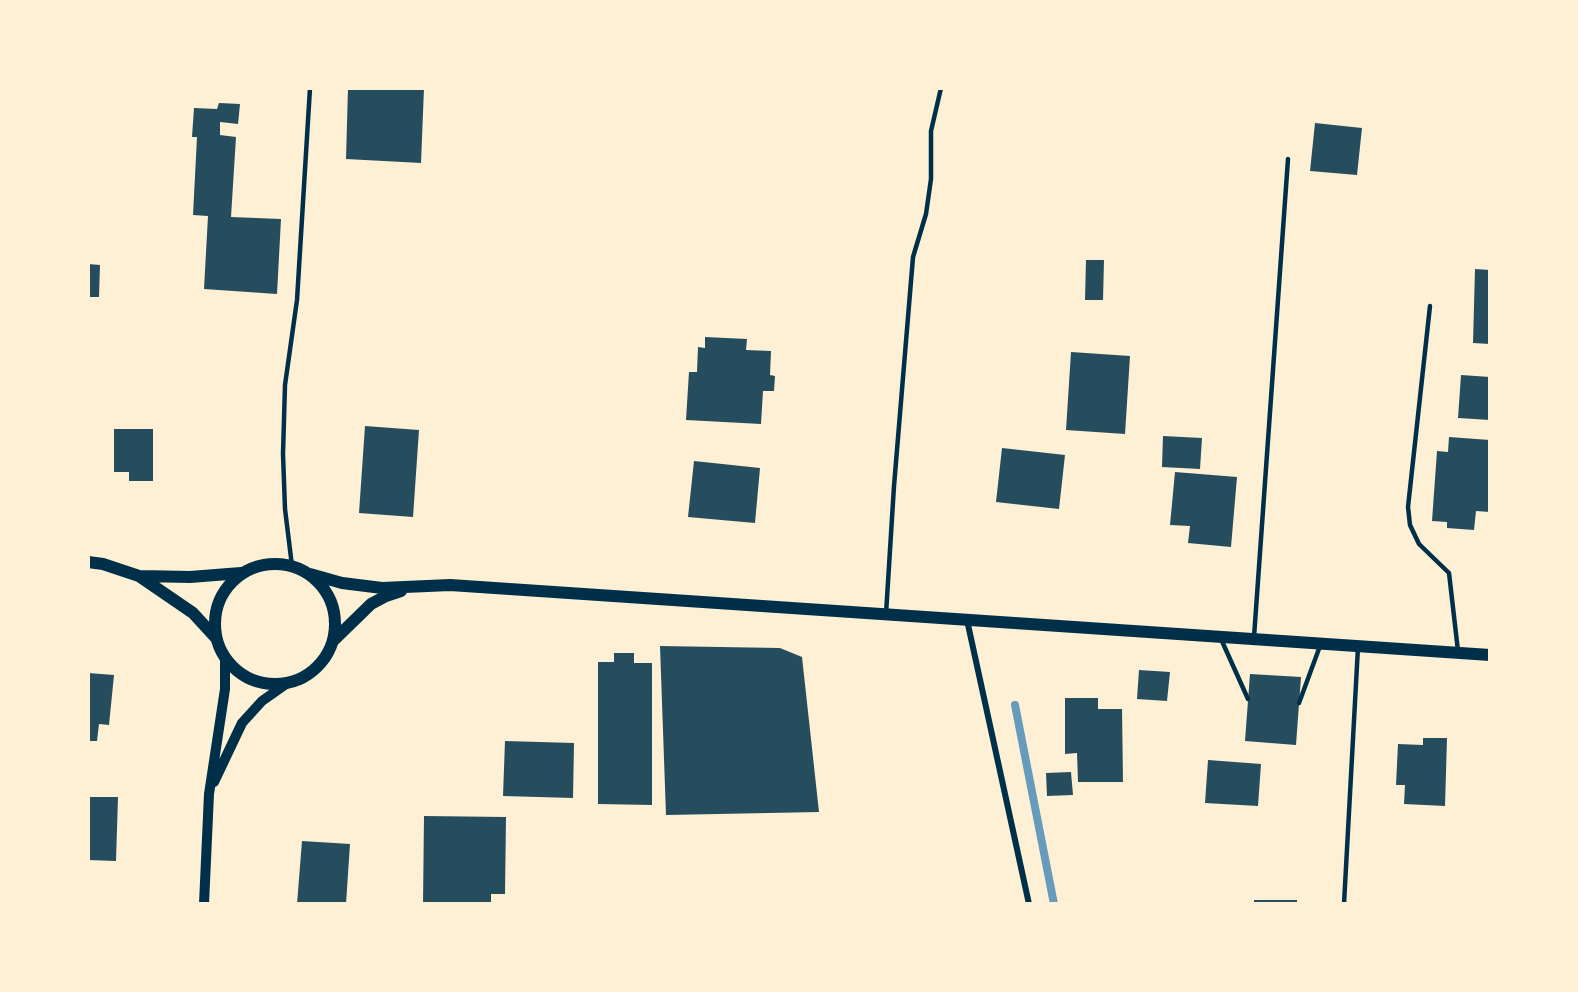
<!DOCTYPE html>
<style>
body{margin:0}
#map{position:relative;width:1578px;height:992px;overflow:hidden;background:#fdf0d5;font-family:Quicksand,sans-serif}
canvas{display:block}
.frame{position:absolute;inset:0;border:90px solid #fdf0d5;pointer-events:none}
</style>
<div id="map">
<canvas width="1578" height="992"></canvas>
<div class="frame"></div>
</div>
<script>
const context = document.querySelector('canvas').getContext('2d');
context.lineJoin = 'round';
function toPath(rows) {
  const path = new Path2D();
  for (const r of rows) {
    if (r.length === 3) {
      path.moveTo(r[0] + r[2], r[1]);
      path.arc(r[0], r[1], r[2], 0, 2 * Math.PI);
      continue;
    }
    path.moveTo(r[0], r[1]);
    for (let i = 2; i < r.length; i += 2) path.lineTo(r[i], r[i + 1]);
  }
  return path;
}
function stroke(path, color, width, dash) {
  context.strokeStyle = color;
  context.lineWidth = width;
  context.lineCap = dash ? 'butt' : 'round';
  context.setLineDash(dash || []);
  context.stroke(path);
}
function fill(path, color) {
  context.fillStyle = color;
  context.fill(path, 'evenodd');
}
stroke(toPath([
 [1015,705,1054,904]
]), '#669bbc', 8);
fill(toPath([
 [348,88,424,88,421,163,346,159],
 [219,103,240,104,238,124,220,122,220,135,236,137,231,217,281,219,277,294,204,289,208,216,193,215,197,137,192,137,194,108,217,109],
 [1315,123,1362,128,1357,175,1310,171],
 [1086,260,1104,260,1103,300,1085,300],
 [88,264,100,265,99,297,88,297],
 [1475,269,1490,270,1490,344,1473,343],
 [705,337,747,339,746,350,771,351,770,375,775,376,774,391,763,391,761,424,686,420,689,372,697,372,698,347,705,348],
 [1071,352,1130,356,1125,434,1066,430],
 [1461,375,1490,377,1490,420,1458,418],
 [365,426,419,430,413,517,359,513],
 [114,429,153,429,153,481,129,481,129,472,114,472],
 [1163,436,1202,438,1200,469,1162,467],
 [1449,437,1490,440,1490,512,1476,511,1474,530,1447,528,1447,522,1432,521,1437,451,1448,452],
 [1002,448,1065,455,1059,509,996,502],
 [694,461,760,468,755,523,688,517],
 [1175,472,1237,477,1231,547,1188,543,1190,526,1170,525],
 [660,646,780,648,802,657,819,812,666,815],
 [614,653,634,653,634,663,652,663,652,805,598,804,598,662,614,662],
 [1139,670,1170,672,1167,701,1137,699],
 [88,673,114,675,109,725,99,724,97,741,88,741],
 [1250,674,1301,677,1296,745,1245,741],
 [1065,698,1098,698,1098,709,1122,709,1123,782,1078,782,1077,753,1065,754],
 [1423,738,1447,738,1445,806,1404,804,1405,785,1396,785,1398,744,1423,745],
 [505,741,574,743,573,798,503,796],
 [1208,760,1261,764,1258,806,1205,803],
 [1071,772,1073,795,1047,796,1046,773],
 [88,797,118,797,116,861,88,860],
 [424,816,506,817,505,894,491,894,491,904,423,904],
 [302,841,350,844,346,904,297,904],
 [1254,900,1297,900,1297,904,1254,904]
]), '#264d5e');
stroke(toPath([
 [1430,306,1408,507,1410,525,1419,544,1449,573,1458,651],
 [292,566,285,509,283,454,285,385,297,300,310,88],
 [886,614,894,486,913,257,926,214,931,179,931,131,941,88],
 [1254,637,1288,159],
 [1221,639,1248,699],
 [1299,703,1320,646],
 [1344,904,1358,647]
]), '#003049', 4.5);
stroke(toPath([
 [967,620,1029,904]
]), '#003049', 6);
stroke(toPath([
 [214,782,242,723,262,701,289,682],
 [204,904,209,794,225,689,225,661]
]), '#003049', 10);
stroke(toPath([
 [88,562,103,564,139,576,193,613,215,637],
 [275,624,60],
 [310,574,342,583,382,588,450,585,1490,655],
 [140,576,190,577,241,573],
 [333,641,371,604,386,596,401,591]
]), '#003049', 12);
</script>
